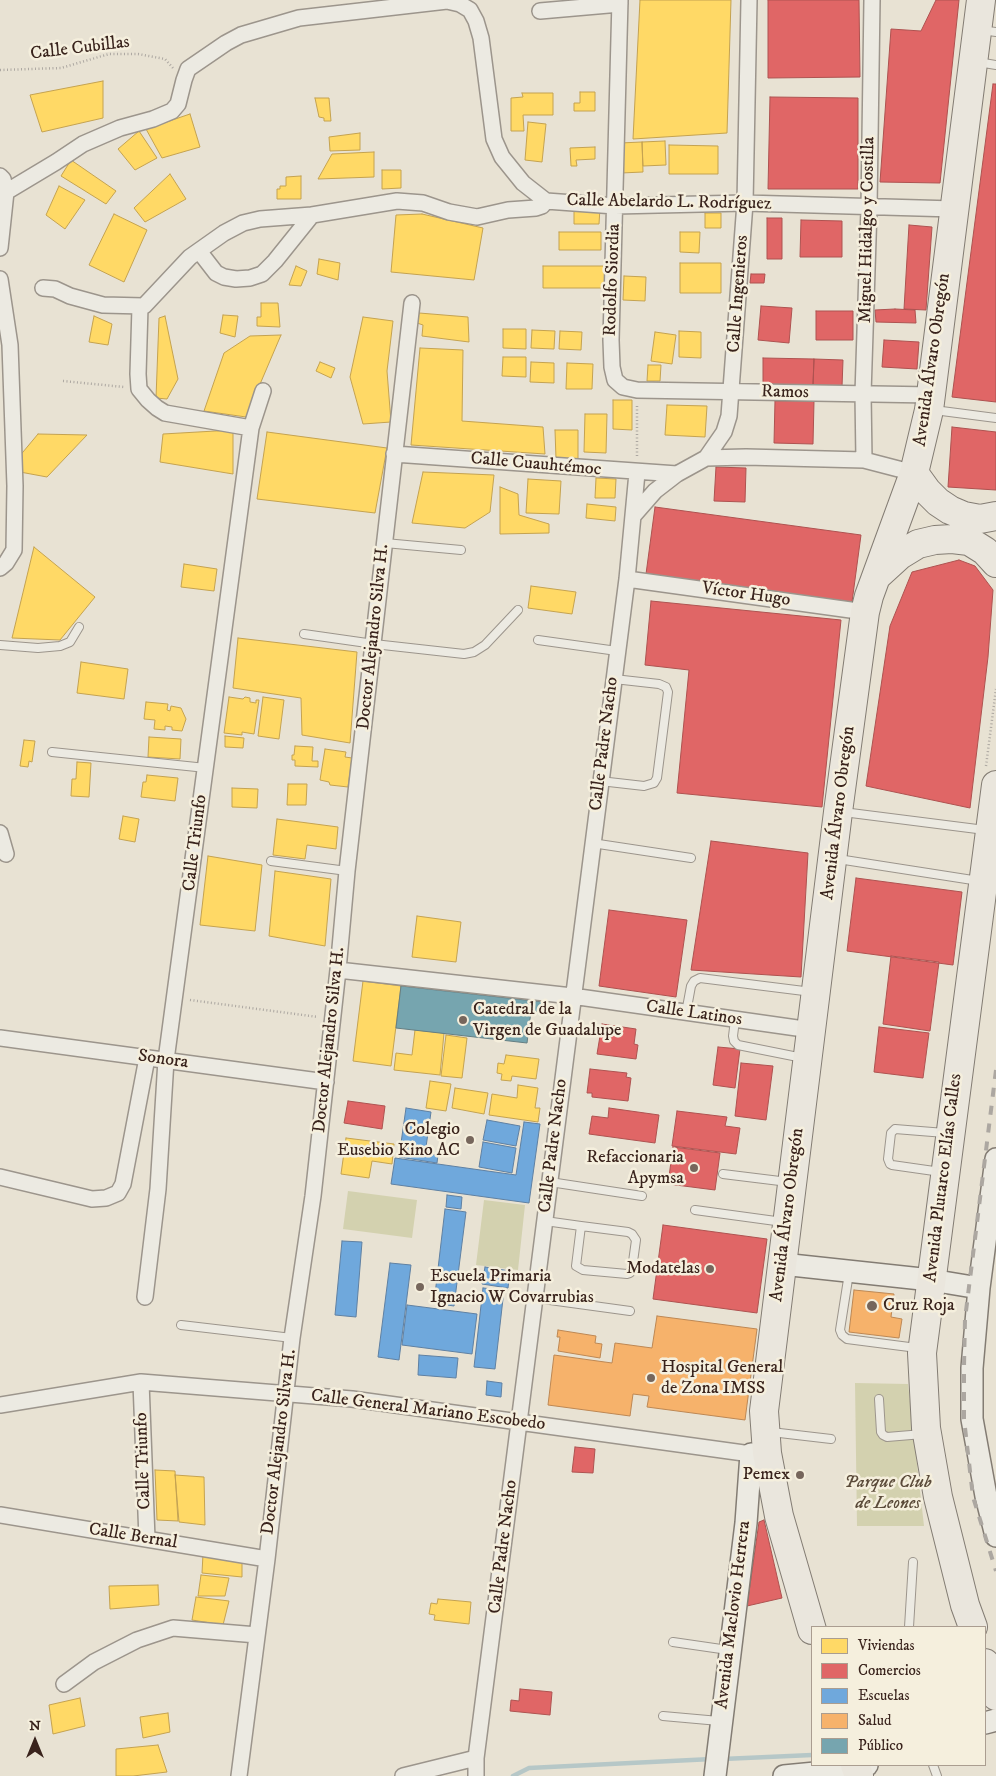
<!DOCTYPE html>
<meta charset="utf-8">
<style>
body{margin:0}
#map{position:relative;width:996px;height:1776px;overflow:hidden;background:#e8e2d3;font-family:"IM FELL DW Pica",serif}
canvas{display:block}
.legend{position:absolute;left:811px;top:1626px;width:175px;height:140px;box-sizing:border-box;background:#f5efdd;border:1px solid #aa9d90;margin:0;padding:6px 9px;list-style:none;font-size:15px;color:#39231c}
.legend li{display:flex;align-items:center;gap:10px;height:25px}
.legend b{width:25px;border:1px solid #aa9d90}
.north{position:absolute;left:10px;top:1716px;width:50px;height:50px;-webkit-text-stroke:4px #f5efdd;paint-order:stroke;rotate:0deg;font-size:14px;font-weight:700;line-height:20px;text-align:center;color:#39231c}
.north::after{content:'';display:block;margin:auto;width:18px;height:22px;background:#39231c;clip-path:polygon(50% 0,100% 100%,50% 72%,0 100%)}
</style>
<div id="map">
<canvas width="996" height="1776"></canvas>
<ul class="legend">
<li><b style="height:14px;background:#ffd966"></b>Viviendas</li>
<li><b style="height:14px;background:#e06666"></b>Comercios</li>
<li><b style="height:14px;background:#6fa8dc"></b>Escuelas</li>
<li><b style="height:14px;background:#f6b26b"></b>Salud</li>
<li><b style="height:14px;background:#76a5af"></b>Público</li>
</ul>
<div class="north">N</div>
</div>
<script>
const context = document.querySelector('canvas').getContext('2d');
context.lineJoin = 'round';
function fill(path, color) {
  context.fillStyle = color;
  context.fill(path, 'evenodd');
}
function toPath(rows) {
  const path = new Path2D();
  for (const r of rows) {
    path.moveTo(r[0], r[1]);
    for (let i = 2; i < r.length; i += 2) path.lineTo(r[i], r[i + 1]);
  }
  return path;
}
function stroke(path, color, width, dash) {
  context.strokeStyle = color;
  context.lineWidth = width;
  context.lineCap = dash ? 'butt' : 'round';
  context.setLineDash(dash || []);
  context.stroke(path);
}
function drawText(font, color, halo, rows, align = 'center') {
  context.font = font + ' "IM FELL DW Pica",serif';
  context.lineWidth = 5;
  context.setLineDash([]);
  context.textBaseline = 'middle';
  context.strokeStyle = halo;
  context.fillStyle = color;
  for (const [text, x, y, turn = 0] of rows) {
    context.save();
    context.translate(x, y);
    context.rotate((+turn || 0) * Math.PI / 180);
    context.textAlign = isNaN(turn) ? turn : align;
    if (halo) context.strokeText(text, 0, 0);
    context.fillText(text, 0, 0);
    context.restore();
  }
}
fill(toPath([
 [348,1191,417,1200,412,1238,343,1229],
 [484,1200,525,1205,518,1270,476,1265],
 [855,1383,908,1384,924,1526,857,1526]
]), '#d3d1af');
const homes = toPath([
 [640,0,731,0,727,133,633,139,640,0],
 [103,81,103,118,42,132,30,95,103,81],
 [580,92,595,92,595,111,574,111,574,103,580,103,580,92],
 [522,93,553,93,553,115,523,115,524,131,511,131,511,98,523,97,522,93],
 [315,98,329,98,331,121,324,121,324,118,319,117,315,98],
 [190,114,200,147,162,158,146,129,190,114],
 [528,122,546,124,542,162,525,160,528,122],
 [139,131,157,158,135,170,118,149,139,131],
 [360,133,360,150,330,151,329,137,360,133],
 [665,141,666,165,643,166,642,142,665,141],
 [642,142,643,172,621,173,620,143,642,142],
 [669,145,718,146,718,174,669,174,669,145],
 [595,147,595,159,576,160,577,166,571,166,570,148,595,147],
 [374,152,374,177,318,179,332,154,374,152],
 [71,160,116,191,106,204,61,176,71,160],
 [382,170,401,170,401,188,382,189,382,170],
 [170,174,186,199,145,222,134,208,170,174],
 [301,176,301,199,277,199,277,189,280,189,280,186,286,186,286,177,301,176],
 [59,186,85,200,65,229,46,215,59,186],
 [574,208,600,208,599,224,574,224,574,208],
 [705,213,721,213,721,228,705,228,705,213],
 [114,214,147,230,124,282,89,265,114,214],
 [422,214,483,228,474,280,391,272,396,215,422,214],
 [559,232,601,232,601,250,559,250,559,232],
 [680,232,700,232,699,253,680,252,680,232],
 [319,259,340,263,338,280,317,274,319,259],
 [680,263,721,263,721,293,680,293,680,263],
 [296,266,307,271,301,286,289,285,296,266],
 [543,266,606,266,606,288,543,288,543,266],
 [624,276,646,277,645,301,623,300,624,276],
 [261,303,278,303,280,327,257,326,257,317,261,317,261,303],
 [419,313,468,317,469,342,422,336,423,325,417,323,419,313],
 [223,315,238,316,235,337,220,333,223,315],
 [94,316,112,324,108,345,89,342,94,316],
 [165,316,178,379,167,399,156,398,159,318,165,316],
 [363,317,393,321,387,371,391,422,363,424,350,377,363,317],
 [503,329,526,329,526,349,503,348,503,329],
 [532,330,555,331,554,349,531,348,532,330],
 [560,331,582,332,581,350,559,349,560,331],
 [679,331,701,332,701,358,679,357,679,331],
 [655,332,676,335,672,364,651,361,655,332],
 [281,335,246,417,204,411,224,353,250,336,281,335],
 [420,348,463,350,462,421,543,427,545,454,411,445,420,348],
 [503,357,526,357,526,377,502,376,503,357],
 [320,362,335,368,331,378,316,371,320,362],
 [531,362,554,363,554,383,530,382,531,362],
 [567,363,593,364,592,389,566,389,567,363],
 [648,365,661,365,660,381,647,381,648,365],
 [613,400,632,400,632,430,613,429,613,400],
 [667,405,707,406,705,437,665,435,667,405],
 [585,414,607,414,606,453,584,452,585,414],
 [233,430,233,474,160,462,163,434,233,430],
 [555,430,578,430,578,459,556,459,555,430],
 [267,432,387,448,375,513,257,499,267,432],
 [38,434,87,435,47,477,20,472,18,458,38,434],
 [423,472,494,475,490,512,465,528,412,523,423,472],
 [596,478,616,479,615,498,595,498,596,478],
 [528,479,561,481,559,514,526,513,528,479],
 [500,487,518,494,519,515,549,524,549,533,500,534,500,487],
 [587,504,616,507,615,521,586,518,587,504],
 [34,547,95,597,60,640,12,638,34,547],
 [184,564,217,569,214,591,181,587,184,564],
 [531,586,576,592,572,614,528,608,531,586],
 [238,638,357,652,350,743,302,735,301,698,233,688,238,638],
 [81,662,128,669,124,699,77,693,81,662],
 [229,697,243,699,245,697,250,698,250,702,256,703,256,700,259,700,254,734,242,732,242,735,224,733,229,697],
 [263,697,284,700,279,739,258,736,263,697],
 [146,702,168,704,167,710,170,711,171,706,181,708,186,719,182,731,172,730,172,727,165,726,165,730,154,729,155,720,144,719,146,702],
 [225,736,244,738,243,748,225,747,225,736],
 [149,737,181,739,180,759,148,757,149,737],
 [24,740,35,741,32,762,29,761,28,767,20,766,24,740],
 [295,746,313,747,312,761,318,761,318,767,295,766,295,760,292,760,292,755,294,755,295,746],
 [325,749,346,752,345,757,352,758,348,787,330,785,329,782,320,780,325,749],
 [77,762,91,763,89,797,71,796,72,779,76,779,77,762],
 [147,775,178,778,175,801,141,797,143,782,146,782,147,775],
 [288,784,307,784,306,805,287,805,288,784],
 [232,788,258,789,257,808,232,807,232,788],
 [123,816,139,819,135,842,119,839,123,816],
 [277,819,338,827,336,849,307,845,305,859,273,855,277,819],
 [208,856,262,865,255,931,200,925,208,856],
 [275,871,331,879,325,946,269,936,275,871],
 [417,916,461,922,456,962,412,957,417,916],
 [363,981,401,986,391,1066,353,1061,363,981],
 [415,1030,444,1033,440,1075,394,1070,396,1053,412,1055,415,1030],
 [446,1035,467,1038,462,1078,441,1076,446,1035],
 [506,1055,539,1059,536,1079,512,1076,511,1081,501,1080,502,1074,497,1073,498,1063,504,1064,506,1055],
 [430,1081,451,1084,446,1111,426,1108,430,1081],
 [518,1085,538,1088,535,1108,540,1108,538,1122,489,1115,492,1094,517,1098,518,1085],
 [455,1088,488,1093,484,1114,452,1108,455,1088],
 [346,1138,394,1144,392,1164,372,1161,369,1178,341,1174,346,1138],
 [155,1470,175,1471,178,1521,157,1520,155,1470],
 [175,1475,204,1477,205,1525,179,1522,175,1475],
 [203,1554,242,1559,242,1577,202,1573,203,1554],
 [201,1575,229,1578,225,1596,198,1596,201,1575],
 [158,1585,159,1605,110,1609,109,1586,158,1585],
 [196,1597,229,1601,223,1625,192,1620,196,1597],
 [438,1599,471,1602,469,1624,434,1620,435,1615,429,1614,431,1603,437,1604,438,1599],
 [80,1698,85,1726,53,1734,49,1705,80,1698],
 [168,1713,170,1732,143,1738,140,1717,168,1713],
 [158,1745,167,1772,133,1776,116,1776,116,1749,158,1745]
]);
fill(homes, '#ffd966');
stroke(homes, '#c4a250', 1);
const shops = toPath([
 [768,0,859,0,860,77,768,78,768,0],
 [936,0,959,0,940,183,880,182,891,29,921,31,936,0],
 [993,84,996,84,996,402,952,397,993,84],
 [770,97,858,98,858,189,768,189,770,97],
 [767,218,782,218,782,259,767,259,767,218],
 [801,220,842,221,842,257,800,257,801,220],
 [909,225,932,227,926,310,904,309,909,225],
 [751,274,765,274,764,283,750,283,751,274],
 [761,306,792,308,789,343,758,340,761,306],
 [895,309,915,310,916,323,876,322,875,310,895,309],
 [816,311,853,311,853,340,816,340,816,311],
 [884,340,919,342,917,369,882,367,884,340],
 [763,358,814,359,813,385,763,384,763,358],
 [814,359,843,360,842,387,813,385,814,359],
 [775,401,814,401,813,444,774,443,775,401],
 [952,427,996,432,996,490,948,487,952,427],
 [716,467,746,468,745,502,714,501,716,467],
 [655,507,861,535,852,602,646,574,655,507],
 [959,560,975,566,993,590,988,657,970,808,866,786,890,626,912,572,959,560],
 [651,601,841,620,822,807,677,793,689,670,645,665,651,601],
 [711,841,808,853,801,977,691,970,711,841],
 [856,878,962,892,953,965,847,951,856,878],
 [609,910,687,920,676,997,599,986,609,910],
 [891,956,939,962,930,1031,883,1024,891,956],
 [602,1024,636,1029,634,1044,638,1045,636,1059,597,1054,602,1024],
 [879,1027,929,1033,923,1078,874,1072,879,1027],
 [718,1047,740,1049,735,1088,713,1085,718,1047],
 [741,1063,773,1066,766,1120,735,1116,741,1063],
 [590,1069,627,1073,626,1077,631,1078,628,1101,592,1097,592,1093,587,1093,590,1069],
 [348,1101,385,1106,382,1129,344,1123,348,1101],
 [609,1108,659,1115,655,1143,589,1134,592,1116,608,1118,609,1108],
 [677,1111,727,1117,725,1126,740,1128,736,1154,672,1146,677,1111],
 [673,1147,720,1153,715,1190,668,1184,673,1147],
 [663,1225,767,1239,757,1313,653,1299,663,1225],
 [575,1447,595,1449,593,1473,572,1472,575,1447],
 [764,1520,782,1598,747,1606,759,1522,764,1520],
 [520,1689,552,1692,550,1715,510,1711,511,1700,519,1701,520,1689]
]);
fill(shops, '#e06666');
stroke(shops, '#ae5250', 1);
const schools = toPath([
 [406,1108,431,1112,425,1154,438,1155,437,1163,399,1157,406,1108],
 [487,1120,520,1126,516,1146,483,1140,487,1120],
 [524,1122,540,1124,529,1203,391,1184,395,1158,516,1175,524,1122],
 [483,1142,516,1148,512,1173,479,1167,483,1142],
 [447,1195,462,1197,461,1209,446,1207,447,1195],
 [445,1209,466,1212,454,1306,434,1303,445,1209],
 [342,1241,362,1242,356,1317,335,1315,342,1241],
 [390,1263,411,1265,399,1360,378,1357,390,1263],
 [485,1267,510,1271,508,1288,482,1284,485,1267],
 [483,1288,504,1290,495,1369,474,1367,483,1288],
 [407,1305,477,1314,472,1354,402,1345,407,1305],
 [419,1355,458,1358,456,1378,418,1375,419,1355],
 [487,1381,502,1383,501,1397,486,1395,487,1381]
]);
fill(schools, '#6fa8dc');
stroke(schools, '#5f80a2', 1);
const health = toPath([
 [854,1290,894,1294,891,1317,902,1319,899,1338,849,1332,854,1290],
 [657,1316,757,1329,745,1420,647,1407,649,1396,633,1394,630,1416,548,1405,554,1355,612,1363,615,1343,652,1348,657,1316],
 [558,1330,596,1336,595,1343,602,1344,600,1358,558,1351,560,1337,557,1337,558,1330]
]);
fill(health, '#f6b26b');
stroke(health, '#bd8753', 1);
const public = toPath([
 [401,986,543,1002,542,1012,531,1011,527,1043,396,1028,401,986]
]);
fill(public, '#76a5af');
stroke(public, '#647e83', 1);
stroke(toPath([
 [723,1759,812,1755],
 [513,1776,529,1768,712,1759]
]), '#b6c7c7', 4.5);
const lane = toPath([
 [981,30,996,32],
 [978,62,996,65],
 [934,410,996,418],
 [385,543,461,550],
 [304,634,374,644,464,654,474,652,485,645,518,610],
 [538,640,617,651],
 [0,645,38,648,60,646,70,642,79,627],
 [52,752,206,768],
 [600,781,644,786,654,783,657,778,667,700,668,692,666,687,659,684,614,679],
 [843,812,985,830],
 [592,843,691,858],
 [838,859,979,881],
 [271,861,347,871],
 [686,1013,691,986,694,981,700,978,812,992],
 [735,1020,733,1036,734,1041,738,1045,803,1058],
 [941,1172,892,1165,890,1164,888,1159,891,1133,895,1129,945,1133],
 [723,1174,788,1182],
 [550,1182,642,1196],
 [695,1210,783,1222],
 [545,1221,581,1226,628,1232,632,1234,636,1240,632,1269,630,1273,627,1274,583,1270,576,1266,581,1226],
 [849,1273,840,1330,842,1335,847,1339,917,1348],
 [535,1298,630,1311],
 [181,1325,292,1338],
 [879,1399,881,1432,883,1435,887,1437,923,1434],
 [771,1432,831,1439],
 [909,1627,913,1562],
 [673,1642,728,1650],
 [663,1716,719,1721],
 [933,1765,937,1776]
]);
const street = toPath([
 [620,0,611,340,612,367,615,380,623,387,637,390,932,395],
 [540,11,620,4],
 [0,176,3,179,6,192,0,248],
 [6,192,56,162,83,144,120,128,153,119,172,111,178,104,184,80,188,69,226,43,241,35,299,18,447,1,460,4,470,10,476,21,481,38,494,139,502,157,523,183,546,201,615,206,745,203,954,209],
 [199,251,216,273,224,277,236,279,250,278,262,274,275,261,312,215,397,201,423,203,449,212,477,217,508,210,536,208,542,206,546,201],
 [0,279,10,345,15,486,14,550,6,563,0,568],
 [43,288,55,289,70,296,103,305,144,306,190,257,224,233,243,223,260,219,312,215],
 [140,307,138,374,139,389,148,400,157,408,165,413,251,428],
 [394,454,677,474],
 [706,458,746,457,864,460,914,473],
 [864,460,863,394,869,208,872,0],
 [634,515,655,491,677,474,706,458,724,432,729,416,745,203,749,0],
 [627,579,865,612],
 [0,833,6,854],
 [338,970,572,996,811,1030],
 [0,1038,326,1082],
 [0,1177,92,1199,106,1198,118,1193,123,1184,147,1058],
 [145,1297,158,1189,166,1060,251,428,263,391],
 [141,1382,147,1539],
 [0,1405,141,1382,352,1399,751,1454,760,1453],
 [0,1515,267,1559],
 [64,1684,94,1662,137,1640,173,1628,257,1635],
 [239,1776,267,1559,292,1338,313,1196,338,970,347,871,412,303],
 [403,1776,476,1758],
 [476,1776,476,1758,627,579,637,473]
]);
const secondary = toPath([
 [996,1159,979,1288,972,1368,972,1419,986,1496,996,1536],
 [782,1264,931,1280,979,1288],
 [985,1723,996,1720],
 [715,1776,746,1523,751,1454],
 [784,1776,857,1769,867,1765]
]);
const highway = toPath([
 [914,473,927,491,938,502,950,510,964,516,980,519,996,516],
 [877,576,900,555,918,544,935,540,952,539,969,541,985,551,996,563],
 [973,1627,965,1605,938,1497,926,1428,922,1353,996,785],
 [812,1630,779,1516,767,1453,764,1411,838,812,865,612,869,596,914,473,929,410,981,0],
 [985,1663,996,1696],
 [855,1765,859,1776]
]);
stroke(lane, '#9c958c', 10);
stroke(street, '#9c958c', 18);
stroke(secondary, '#837c73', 24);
stroke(highway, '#837c73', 30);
stroke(toPath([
 [0,70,61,68,109,54,138,54,165,59,173,68],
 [63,381,124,387],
 [637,456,637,404],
 [986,766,996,689],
 [190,1000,318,1017]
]), '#aca7a1', 2.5, [1, 2.5]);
stroke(lane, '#eceae2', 8);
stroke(street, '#eceae2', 15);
stroke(secondary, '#eceae2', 21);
stroke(highway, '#eae6dd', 28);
stroke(toPath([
 [996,1070,965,1319,964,1367,964,1419,973,1497,996,1571]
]), '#aca7a1', 4, [9, 9]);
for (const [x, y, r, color] of [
 [463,1020,5,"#76665c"],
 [470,1140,5,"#76665c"],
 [694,1168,5,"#76665c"],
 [710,1269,5,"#76665c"],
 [420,1287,5,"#76665c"],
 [872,1306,6,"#76665c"],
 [651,1378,5,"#76665c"],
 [800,1475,5,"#76665c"]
]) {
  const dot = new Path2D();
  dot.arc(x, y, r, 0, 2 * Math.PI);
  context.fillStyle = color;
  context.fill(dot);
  stroke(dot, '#f5efdd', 2);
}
drawText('18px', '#39231c', '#f5efdd', [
 ["Calle Cubillas",80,49,-7],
 ["Calle Abelardo L. Rodríguez",669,203,1],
 ["Miguel Hidalgo y Costilla",868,230,-89],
 ["Rodolfo Siordia",613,280,-88],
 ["Calle Ingenieros",739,294,-86],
 ["Avenida Álvaro Obregón",933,360,-82],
 ["Ramos",785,393,1],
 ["Calle Cuauhtémoc",536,465,5],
 ["Víctor Hugo",746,595,8],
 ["Doctor Alejandro Silva H.",374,637,-84],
 ["Calle Padre Nacho",605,744,-83],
 ["Avenida Álvaro Obregón",839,813,-83],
 ["Calle Triunfo",196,843,-83],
 ["Calle Latinos",694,1014,8],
 ["Doctor Alejandro Silva H.",330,1040,-84],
 ["Sonora",163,1060,8],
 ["Calle Padre Nacho",554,1146,-83],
 ["Avenida Plutarco Elías Calles",944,1178,-83],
 ["Avenida Álvaro Obregón",788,1215,-83],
 ["Calle General Mariano Escobedo",428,1411,7],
 ["Doctor Alejandro Silva H.",280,1442,-83],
 ["Calle Triunfo",144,1461,-92],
 ["Calle Bernal",133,1537,9],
 ["Calle Padre Nacho",504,1547,-83],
 ["Avenida Maclovio Herrera",734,1615,-83]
]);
drawText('18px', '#39231c', '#f5efdd', [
 ["Catedral de la",473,1010],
 ["Virgen de Guadalupe",473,1031],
 ["Colegio",460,1130,"right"],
 ["Eusebio Kino AC",460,1151,"right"],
 ["Refaccionaria",684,1158,"right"],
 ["Apymsa",684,1179,"right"],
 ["Modatelas",700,1269,"right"],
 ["Escuela Primaria",430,1277],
 ["Ignacio W Covarrubias",430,1298],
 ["Cruz Roja",883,1306],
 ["Hospital General",661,1368],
 ["de Zona IMSS",661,1389],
 ["Pemex",790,1475,"right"]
], 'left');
drawText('italic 18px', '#5b4b3a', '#f5efdd', [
 ["Parque Club",888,1483],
 ["de Leones",888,1504]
]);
</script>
